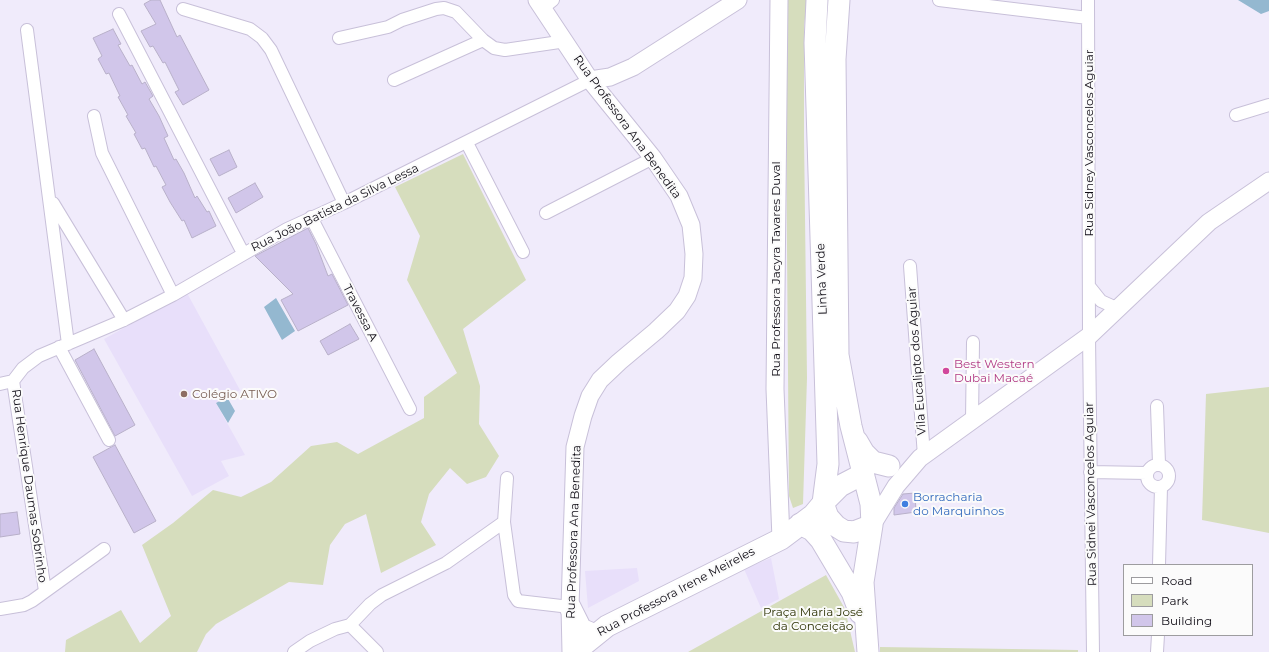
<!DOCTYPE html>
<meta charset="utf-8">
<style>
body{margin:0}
#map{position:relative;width:1269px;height:652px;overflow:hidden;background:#f0ebfb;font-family:Montserrat,sans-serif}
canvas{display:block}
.legend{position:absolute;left:1123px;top:564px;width:130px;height:72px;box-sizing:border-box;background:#fbfbfb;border:1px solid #9d9c9f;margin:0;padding:5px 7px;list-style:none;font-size:12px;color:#100d16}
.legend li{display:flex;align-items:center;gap:8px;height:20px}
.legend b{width:20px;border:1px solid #9d9c9f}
</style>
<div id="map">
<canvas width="1269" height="652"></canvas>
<ul class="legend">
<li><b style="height:5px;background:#fff"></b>Road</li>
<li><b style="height:11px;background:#d6ddbd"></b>Park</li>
<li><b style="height:11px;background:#d1c6ea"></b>Building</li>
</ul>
</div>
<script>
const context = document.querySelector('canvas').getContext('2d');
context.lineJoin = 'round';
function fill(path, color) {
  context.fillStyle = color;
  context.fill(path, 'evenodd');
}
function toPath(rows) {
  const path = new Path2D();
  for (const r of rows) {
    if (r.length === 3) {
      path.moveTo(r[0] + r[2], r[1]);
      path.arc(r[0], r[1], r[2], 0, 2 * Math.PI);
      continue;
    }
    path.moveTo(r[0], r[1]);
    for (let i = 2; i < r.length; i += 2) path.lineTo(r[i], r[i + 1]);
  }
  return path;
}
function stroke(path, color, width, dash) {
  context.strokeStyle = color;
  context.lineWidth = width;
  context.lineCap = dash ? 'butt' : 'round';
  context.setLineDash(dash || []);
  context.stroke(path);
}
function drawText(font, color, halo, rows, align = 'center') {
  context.font = font + ' Montserrat,sans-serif';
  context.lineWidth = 4;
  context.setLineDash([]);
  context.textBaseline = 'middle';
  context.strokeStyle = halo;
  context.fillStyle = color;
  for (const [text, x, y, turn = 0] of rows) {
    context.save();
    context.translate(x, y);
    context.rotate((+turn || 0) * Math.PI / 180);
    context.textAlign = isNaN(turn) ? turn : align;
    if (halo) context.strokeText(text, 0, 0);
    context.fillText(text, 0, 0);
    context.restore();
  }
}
fill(toPath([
 [187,293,240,390,216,403,245,455,221,461,229,476,192,496,104,339],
 [771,558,779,599,761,608,744,569],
 [637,568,639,581,588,608,585,571]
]), '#e8dffa');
fill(toPath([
 [785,0,807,0,804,27,804,136,807,378,803,504,793,508,789,496],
 [463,154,526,280,463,329,480,386,479,424,499,456,486,477,467,484,450,468,429,494,421,522,436,545,381,573,366,514,345,524,330,545,323,585,289,582,216,624,206,634,197,652,65,652,66,640,121,610,140,643,171,616,142,545,173,523,213,490,241,497,271,482,311,446,337,442,358,454,424,418,424,397,457,373,407,280,420,236,395,187],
 [1269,387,1269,533,1202,520,1206,394],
 [826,575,845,609,855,652,688,652],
 [880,647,1078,650,1078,652,880,652]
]), '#d6ddbd');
fill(toPath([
 [1238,0,1269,0,1269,11,1261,14],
 [276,298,295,331,282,340,264,307],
 [227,397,235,411,228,423,216,403]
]), '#94b8d0');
const building = toPath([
 [151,0,160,0,177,37,180,35,209,90,183,105,175,92,179,90,165,62,163,63,153,46,150,47,141,31,156,24,144,4,151,0],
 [113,29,121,44,118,45,130,66,132,65,142,84,145,82,153,96,149,99,159,116,168,136,164,138,174,160,176,159,184,173,195,198,197,196,207,212,209,211,216,226,192,238,184,220,182,221,170,202,162,187,166,185,156,166,154,167,145,148,142,149,134,134,136,133,126,116,128,115,118,97,120,96,109,73,106,74,98,59,102,56,93,38,113,29],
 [229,150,237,167,219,176,210,159,229,150],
 [255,183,263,197,236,213,228,198,255,183],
 [308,228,316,244,328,276,332,274,348,305,298,331,281,300,293,294,255,256,308,228],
 [350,324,359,339,328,355,320,341,350,324],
 [94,349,135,425,115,436,75,360,94,349],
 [115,445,156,521,134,533,93,457,115,445],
 [915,493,916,512,894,515,894,508,903,494,915,493],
 [17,512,20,534,0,537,0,514,17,512]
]);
fill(building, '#d1c6ea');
stroke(building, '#b8b0c9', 1);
const street = toPath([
 [939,0,1088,18],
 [1088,0,1089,336,1093,652],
 [543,8,553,0],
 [183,9,250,29,262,38,271,50,344,203],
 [119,14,243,253],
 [27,30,68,344],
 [339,38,388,27,402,20,436,9,444,8,456,12,483,40,494,48,505,50,566,41],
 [394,80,483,40],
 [1236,115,1269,105],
 [94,116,102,153,173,295],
 [467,143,523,252],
 [53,203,124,320],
 [546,213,653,158],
 [311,217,410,409],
 [910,266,924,456],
 [1089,286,1101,301,1112,306,1121,307],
 [59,347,109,440],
 [13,381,45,591],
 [0,384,13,381,23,368,39,356,124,320,173,295,287,229,344,203,590,80],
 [1157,406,1159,464],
 [972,420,973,342],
 [1158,476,11],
 [1090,472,1147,473],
 [507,478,504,522,514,595,518,601,570,607],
 [1159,565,1161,487],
 [0,609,24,605,32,601,104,549],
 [350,625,377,652],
 [294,652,310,641,335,629,350,625,370,604,382,595,446,563,504,522],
 [1157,652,1158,635]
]);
const secondary = toPath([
 [537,0,590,80,653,158,679,196,691,225,694,254,693,278,687,296,677,311,656,331,619,362,600,380,590,396,583,416,575,447,570,607,571,652],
 [779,0,775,389,781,539],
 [590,80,610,77,633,67,738,0],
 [872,525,896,486,920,458,1089,336,1209,222,1269,181]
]);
const highway = toPath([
 [839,0,835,59,838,355,851,426,871,504,872,525,863,582,868,652],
 [857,441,864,453,873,462,889,466],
 [863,474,840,486,823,503,828,517,836,526,844,531,854,532,872,525],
 [800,524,812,530,821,540,852,592,860,613],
 [570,607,581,629,595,635],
 [575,652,607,626,781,539,813,515,823,503,828,464,815,43,817,0]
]);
stroke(street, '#c8c0d9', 14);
stroke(secondary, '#c8c0d9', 19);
stroke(highway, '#c8c0d9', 23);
stroke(street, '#fff', 12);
stroke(secondary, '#fff', 17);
stroke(highway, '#fff', 21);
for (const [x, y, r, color] of [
 [946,371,4,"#d1479c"],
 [184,394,4,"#8d6e63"],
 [905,504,4,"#3f7fe0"]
]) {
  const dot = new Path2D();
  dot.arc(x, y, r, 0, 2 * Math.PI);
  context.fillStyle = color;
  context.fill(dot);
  stroke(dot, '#fbfbfb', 1.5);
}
drawText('12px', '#100d16', '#fbfbfb', [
 ["Rua Professora Ana Benedita",627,127,54],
 ["Rua Sidney Vasconcelos Aguiar",1089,143,-90],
 ["Rua João Batista da Silva Lessa",335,208,-26],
 ["Rua Professora Jacyra Tavares Duval",776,269,-90],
 ["Linha Verde",822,279,-92],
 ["Travessa A",360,313,63],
 ["Vila Eucalipto dos Aguiar",917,361,-94],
 ["Rua Henrique Daumas Sobrinho",29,486,82],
 ["Rua Sidnei Vasconcelos Aguiar",1091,494,-91],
 ["Rua Professora Ana Benedita",574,532,-88],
 ["Rua Professora Irene Meireles",676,592,-28]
]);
drawText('12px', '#b23c85', '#fbfbfb', [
 ["Best Western",954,364],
 ["Dubai Macaé",954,378]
], 'left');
drawText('12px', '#785e54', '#fbfbfb', [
 ["Colégio ATIVO",192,394]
], 'left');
drawText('12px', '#366cbe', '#fbfbfb', [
 ["Borracharia",913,497],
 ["do Marquinhos",913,511]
], 'left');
drawText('12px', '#303507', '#fbfbfb', [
 ["Praça Maria José",813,612],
 ["da Conceição",813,626]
]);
</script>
